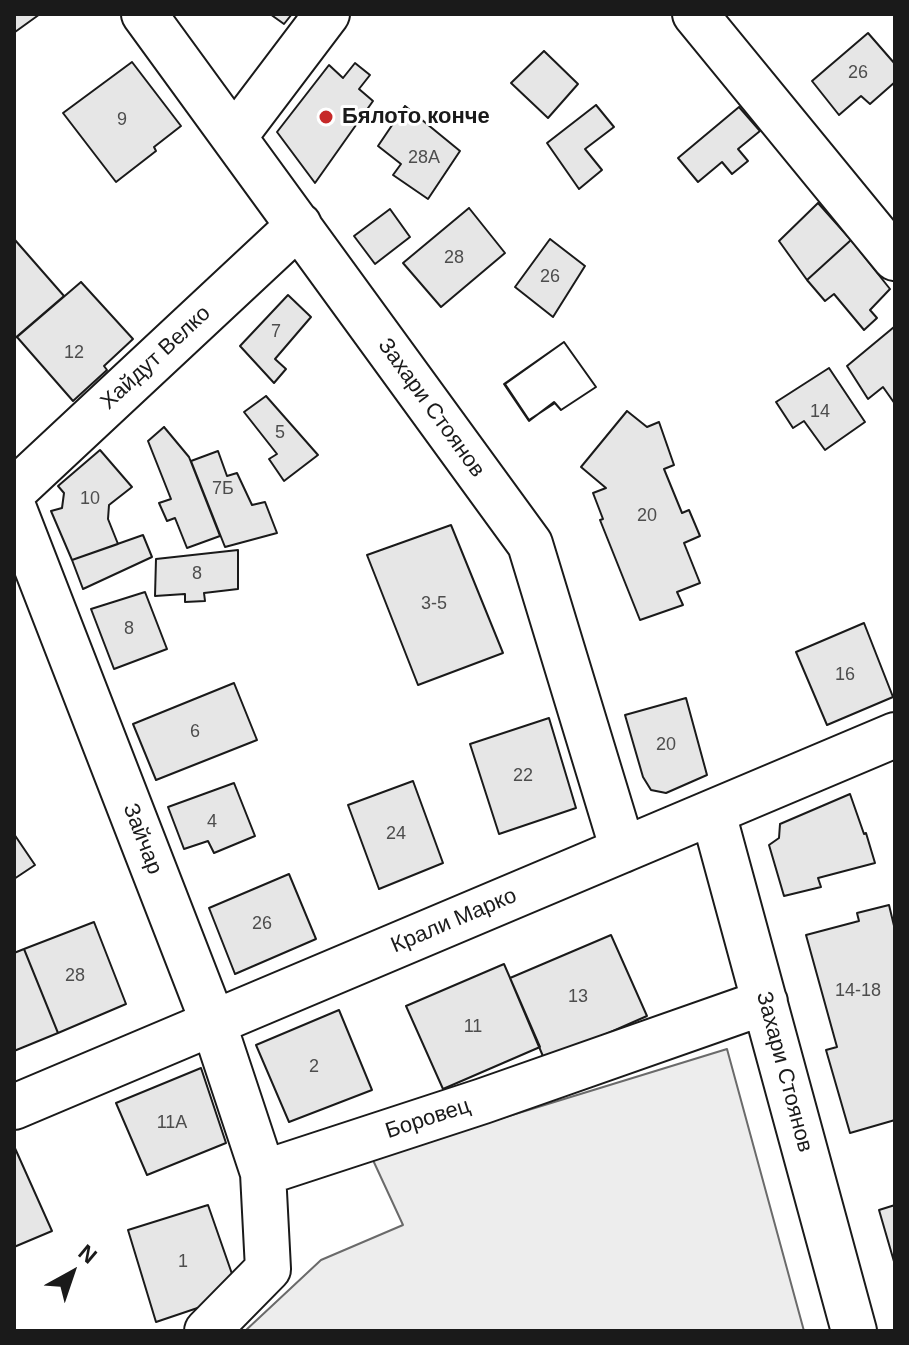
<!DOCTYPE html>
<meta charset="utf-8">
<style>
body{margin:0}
#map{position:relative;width:909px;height:1345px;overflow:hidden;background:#fff;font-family:Helvetica,sans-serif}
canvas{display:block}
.frame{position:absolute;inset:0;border:16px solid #1a1a1a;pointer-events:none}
.north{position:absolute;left:32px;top:1233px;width:80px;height:80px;-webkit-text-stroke:6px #fff;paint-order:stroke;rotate:40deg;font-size:22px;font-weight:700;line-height:32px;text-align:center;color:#1a1a1a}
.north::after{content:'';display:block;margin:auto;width:28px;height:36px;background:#1a1a1a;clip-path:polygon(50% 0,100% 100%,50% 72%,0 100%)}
</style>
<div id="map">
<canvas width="909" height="1345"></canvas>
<div class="frame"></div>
<div class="north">N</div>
</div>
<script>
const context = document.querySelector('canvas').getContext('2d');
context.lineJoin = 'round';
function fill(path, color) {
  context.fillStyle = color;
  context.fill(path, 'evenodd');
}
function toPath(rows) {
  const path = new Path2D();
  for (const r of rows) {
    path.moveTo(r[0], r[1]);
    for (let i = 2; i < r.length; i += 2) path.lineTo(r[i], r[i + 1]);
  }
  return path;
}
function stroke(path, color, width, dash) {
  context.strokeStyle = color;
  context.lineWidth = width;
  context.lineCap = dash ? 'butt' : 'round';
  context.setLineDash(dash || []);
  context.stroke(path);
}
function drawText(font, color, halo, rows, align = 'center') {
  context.font = font + ' Helvetica,sans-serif';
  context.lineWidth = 6;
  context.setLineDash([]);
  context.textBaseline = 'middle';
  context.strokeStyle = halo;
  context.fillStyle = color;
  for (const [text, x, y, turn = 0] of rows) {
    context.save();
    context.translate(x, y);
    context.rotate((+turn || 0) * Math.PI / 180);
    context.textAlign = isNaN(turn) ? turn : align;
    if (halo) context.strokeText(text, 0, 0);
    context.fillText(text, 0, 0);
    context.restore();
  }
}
const green = toPath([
 [727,1049,804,1331,245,1331,321,1260,403,1225,372,1158,727,1049]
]);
fill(green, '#ededed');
stroke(green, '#6a6a6a', 2);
const building = toPath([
 [14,14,40,14,15,32,14,14],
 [270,14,292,14,284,24,270,14],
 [868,33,895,64,895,82,870,104,861,96,839,115,812,81,868,33],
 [544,51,578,84,548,118,511,83,544,51],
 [132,62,181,126,154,147,156,151,116,182,63,113,132,62],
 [355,63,370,75,359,89,373,101,315,183,277,132,329,65,343,78,355,63],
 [596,105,614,127,585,149,602,170,579,189,547,143,596,105],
 [405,106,460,151,428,199,393,175,401,164,378,146,405,106],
 [739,107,760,131,738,149,748,161,732,174,722,162,698,182,678,158,739,107],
 [818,203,851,240,807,280,779,241,818,203],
 [469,208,505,253,441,307,403,263,469,208],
 [390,209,410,237,375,264,354,236,390,209],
 [550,239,585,266,553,317,515,287,550,239],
 [15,240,64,296,14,339,14,241,15,240],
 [851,240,890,289,870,310,877,318,864,330,834,294,825,301,807,280,851,240],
 [81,282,133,339,104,366,107,370,73,401,17,337,81,282],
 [288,295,311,317,275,359,286,369,274,383,240,346,288,295],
 [894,327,895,328,895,404,883,387,868,399,847,366,894,327],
 [564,342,596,387,561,410,555,403,529,420,505,384,564,342],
 [564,342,596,387,561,410,554,402,529,421,504,384,564,342],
 [829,368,865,422,825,450,804,421,793,428,776,402,829,368],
 [266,396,318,455,284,481,269,459,277,454,244,412,266,396],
 [627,411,647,427,659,422,674,465,664,469,682,513,689,510,700,536,684,543,700,583,677,592,683,605,640,620,600,520,603,519,593,493,606,488,581,467,627,411],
 [164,427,189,457,220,536,187,548,175,518,167,521,159,503,171,499,148,441,164,427],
 [100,450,132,487,109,505,108,519,118,544,72,560,51,511,62,508,64,493,58,486,100,450],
 [218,451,227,476,237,473,252,505,265,502,277,533,225,547,191,461,218,451],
 [451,525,503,653,418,685,367,555,451,525],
 [143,535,152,557,83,589,72,560,143,535],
 [238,550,238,589,204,593,205,601,185,602,185,594,155,596,156,559,238,550],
 [145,592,167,649,114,669,91,609,145,592],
 [864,623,893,697,827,725,796,652,864,623],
 [234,683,257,740,156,780,133,724,234,683],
 [686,698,707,775,666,793,651,790,643,777,625,715,686,698],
 [549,718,576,808,499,834,470,744,549,718],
 [413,781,443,863,379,889,348,805,413,781],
 [234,783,255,836,214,853,208,841,184,849,168,807,234,783],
 [850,794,864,834,866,833,875,863,818,878,821,887,784,896,769,845,779,838,780,824,850,794],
 [14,834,35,865,14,879,14,834],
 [289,874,316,939,235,974,209,908,289,874],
 [889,905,895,930,895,1120,850,1133,826,1050,837,1047,806,935,859,921,857,913,889,905],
 [94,922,126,1004,58,1033,24,949,94,922],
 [611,935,647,1016,545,1061,510,978,611,935],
 [24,949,58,1033,14,1051,14,953,24,949],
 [504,964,540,1047,443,1089,406,1006,504,964],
 [339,1010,372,1090,289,1122,256,1045,339,1010],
 [201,1068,226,1143,147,1175,116,1103,201,1068],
 [14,1146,52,1231,14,1247,14,1146],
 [208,1205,239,1294,156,1322,128,1230,208,1205],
 [895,1205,895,1265,879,1210,895,1205]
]);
fill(building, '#e6e6e6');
stroke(building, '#1a1a1a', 2);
const minor = toPath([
 [144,14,530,544,623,850],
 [695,14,895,258],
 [234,137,327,14],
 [14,491,299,225],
 [14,509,213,1022,263,1173],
 [713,813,854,1331],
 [14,1107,895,735],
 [207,1331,268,1269,263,1173,483,1101,765,1002]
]);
stroke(minor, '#1a1a1a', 48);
stroke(minor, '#fff', 44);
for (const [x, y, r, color] of [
 [326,117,8,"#c62828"]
]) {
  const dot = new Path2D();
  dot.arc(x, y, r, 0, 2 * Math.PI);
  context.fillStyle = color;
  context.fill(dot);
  stroke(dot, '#fff', 3);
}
drawText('18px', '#4d4d4d', null, [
 ["26",858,73],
 ["9",122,120],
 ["28А",424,158],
 ["28",454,258],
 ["26",550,277],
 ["7",276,332],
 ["12",74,353],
 ["14",820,412],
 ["5",280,433],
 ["7Б",223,489],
 ["10",90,499],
 ["20",647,516],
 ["8",197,574],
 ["3-5",434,604],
 ["8",129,629],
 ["16",845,675],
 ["6",195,732],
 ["20",666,745],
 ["22",523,776],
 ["4",212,822],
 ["24",396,834],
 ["26",262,924],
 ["28",75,976],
 ["14-18",858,991],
 ["13",578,997],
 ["11",473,1027],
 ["2",314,1067],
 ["11А",172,1123],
 ["1",183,1262]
]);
drawText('bold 22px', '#1a1a1a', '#fff', [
 ["Бялото конче",342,117]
], 'left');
drawText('22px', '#1a1a1a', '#fff', [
 ["Хайдут Велко",156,358,-43],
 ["Захари Стоянов",431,408,54],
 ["Зайчар",142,839,69],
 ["Крали Марко",454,921,-23],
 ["Захари Стоянов",784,1072,75],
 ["Боровец",428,1119,-18]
]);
</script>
